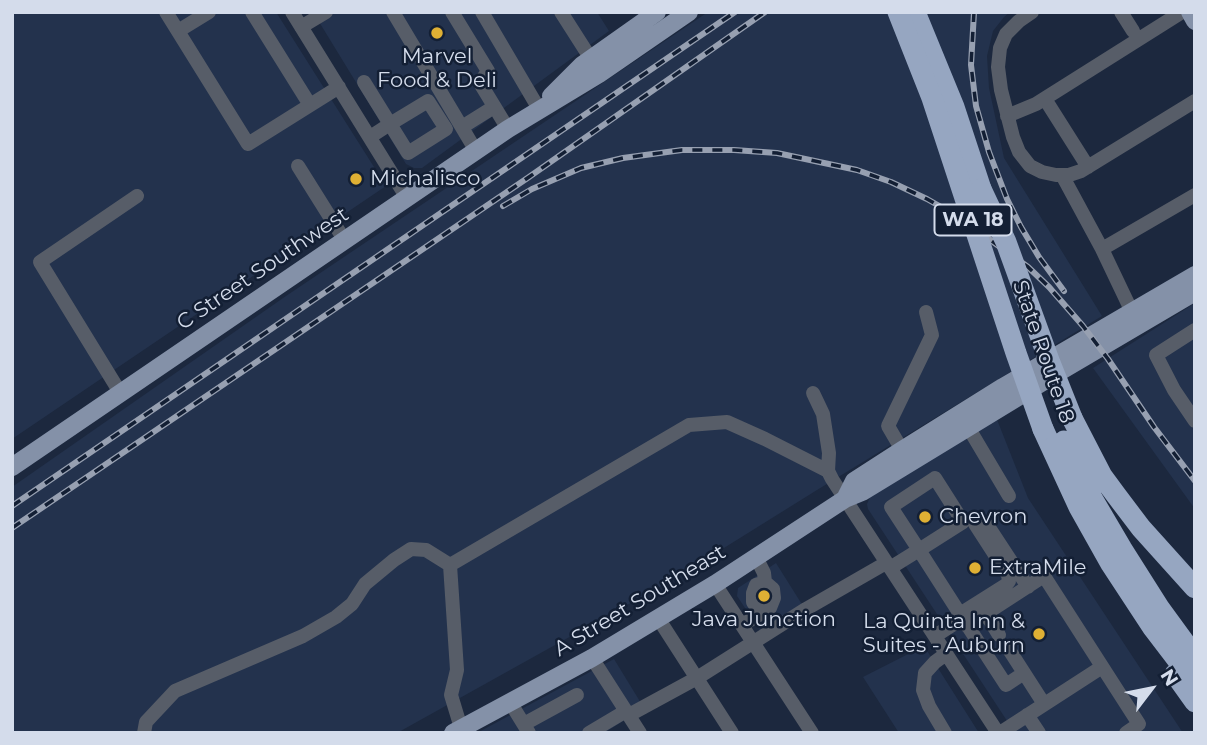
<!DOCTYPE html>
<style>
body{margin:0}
#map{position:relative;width:1207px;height:745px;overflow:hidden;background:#1c283e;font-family:Montserrat,sans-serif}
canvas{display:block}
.frame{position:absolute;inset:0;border:14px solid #d4dceb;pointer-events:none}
.north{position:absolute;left:1116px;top:654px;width:70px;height:70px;-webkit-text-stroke:5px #131f34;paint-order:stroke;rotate:58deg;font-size:19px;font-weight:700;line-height:28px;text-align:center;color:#d4dceb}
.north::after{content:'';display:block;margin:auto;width:24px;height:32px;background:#d4dceb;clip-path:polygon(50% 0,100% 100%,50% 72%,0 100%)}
</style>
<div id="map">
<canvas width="1207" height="745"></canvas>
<div class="frame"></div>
<div class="north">N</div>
</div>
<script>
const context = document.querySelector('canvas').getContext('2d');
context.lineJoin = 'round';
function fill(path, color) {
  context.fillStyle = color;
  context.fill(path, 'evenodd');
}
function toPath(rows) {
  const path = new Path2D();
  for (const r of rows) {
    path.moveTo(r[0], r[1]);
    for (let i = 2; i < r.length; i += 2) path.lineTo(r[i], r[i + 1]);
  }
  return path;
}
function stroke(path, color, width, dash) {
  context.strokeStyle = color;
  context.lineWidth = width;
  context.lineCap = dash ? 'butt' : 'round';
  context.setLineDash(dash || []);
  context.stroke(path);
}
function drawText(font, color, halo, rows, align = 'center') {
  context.font = font + ' Montserrat,sans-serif';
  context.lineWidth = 5;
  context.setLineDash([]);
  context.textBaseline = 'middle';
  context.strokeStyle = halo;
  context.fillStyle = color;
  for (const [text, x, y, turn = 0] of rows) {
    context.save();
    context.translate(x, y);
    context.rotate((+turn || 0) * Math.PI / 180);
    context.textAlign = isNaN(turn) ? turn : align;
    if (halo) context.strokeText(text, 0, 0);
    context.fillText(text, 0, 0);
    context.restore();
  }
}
fill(toPath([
 [12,12,276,12,386,186,12,439],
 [313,12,597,12,609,31,422,168,414,168,406,164],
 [708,12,1010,12,1004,17,993,31,987,56,989,88,1004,158,1102,316,817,490,679,576,397,733,12,733,12,487,286,296],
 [1195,303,1195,509,1093,368],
 [996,417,1028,498,1183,733,1015,733,868,509,867,504,870,497],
 [776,563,808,614,767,641,737,596,738,588],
 [924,646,979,733,899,733,863,677],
 [614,659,644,708,604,733,477,733]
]), '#23324d');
stroke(toPath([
 [166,12,248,144,339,87],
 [252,12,310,105],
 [292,12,407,198],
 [393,12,476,151],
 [452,12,488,71,480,83,508,129],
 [482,12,539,109],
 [561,12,591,59],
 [1032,12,1019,21,1006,34,1000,48,998,67,1001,90,1013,137,1019,152,1030,166,1042,172,1056,175,1069,175,1081,171,1195,101],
 [1121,12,1133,31],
 [301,27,326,12],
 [178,31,209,12],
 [364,82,390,124,408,153,446,129,428,101,390,124,370,137],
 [1045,99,1088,167],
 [1007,116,1036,104,1182,12],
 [462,127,494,107],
 [298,166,345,241],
 [1062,175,1102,249,1132,312],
 [1102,249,1195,195],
 [1195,330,1156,355,1174,390,1195,421],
 [813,393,823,414,829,453,828,471,832,479,998,733],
 [121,394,40,262,137,196],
 [968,427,1009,496],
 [902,450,888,426,932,335,926,312],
 [978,524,988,526,1028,587],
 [890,568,919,550,963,522,935,478,891,507,919,550,960,614,1006,685,1024,673],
 [715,584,812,733],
 [763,611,757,608,753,602,753,593,756,585,765,582],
 [960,614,1006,585,1009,581,1008,575,975,524],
 [986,614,999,635],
 [658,618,732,733],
 [742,625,770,608,774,598,773,589,765,582,764,573,756,557],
 [967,626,1044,576,1139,724,1126,733],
 [935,636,963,618],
 [1008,648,1044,704],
 [592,658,640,733],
 [510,702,529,733],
 [629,715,697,678,806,609,886,563],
 [1027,715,1039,733],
 [524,724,577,695],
 [461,728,451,695,457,670,450,565,689,425,727,422,765,439,828,471],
 [144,733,146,722,175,691,303,636,336,617,352,604,365,584,394,560,411,549,426,550,450,565],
 [589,733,626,711],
 [945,733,929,706,923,690,925,673,935,662,946,654],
 [1000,733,1102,667]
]), '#575d68', 14);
stroke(toPath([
 [1190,12,1195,21],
 [551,96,582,65,657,12],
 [12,467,508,129,599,74,689,12],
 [845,499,854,481,902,450,1003,387,1195,275],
 [453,733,592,658,715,584,845,499,862,492,1059,372,1195,292]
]), '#8491a8', 18);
stroke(toPath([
 [915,12,954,107,981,189],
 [1072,418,1102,476,1116,495,1141,528,1195,588],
 [1043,429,1079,507,1111,564,1153,628,1195,683],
 [1064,441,1092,498,1122,549,1160,609,1195,657],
 [1175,674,1195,702]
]), '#96a6c1', 21);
const rail = toPath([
 [974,12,971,65,976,106,989,152,1007,199,1021,227,1039,257,1064,291],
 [503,206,532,189,581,168,623,158,682,150,734,150,777,153,857,170,891,182,927,199,957,216,1028,267,1049,287,1083,326,1108,359,1154,427,1195,481],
 [12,506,735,12],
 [12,528,529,177,765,12]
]);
stroke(rail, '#97a0b1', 6);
stroke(rail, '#131f34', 3.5, [10]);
stroke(toPath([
 [898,12,932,98,1016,353,1043,429],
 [981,189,1006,242,1050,363,1072,418]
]), '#96a6c1', 21);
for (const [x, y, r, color] of [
 [437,33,7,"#dfb034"],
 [356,179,7,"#dfb034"],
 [925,517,7,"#dfb034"],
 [975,568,7,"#dfb034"],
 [764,596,7,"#dfb034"],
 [1039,634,7,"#dfb034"]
]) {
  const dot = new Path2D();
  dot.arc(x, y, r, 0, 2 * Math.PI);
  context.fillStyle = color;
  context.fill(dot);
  stroke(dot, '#131f34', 2.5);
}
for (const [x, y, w] of [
 [973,220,77]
]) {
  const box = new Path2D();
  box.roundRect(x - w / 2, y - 15.5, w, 31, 5);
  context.fillStyle = '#131f34';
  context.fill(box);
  stroke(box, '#d4dceb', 2);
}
drawText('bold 19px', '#d4dceb', null, [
 ["WA 18",973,220]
]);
drawText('21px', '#d4dceb', '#131f34', [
 ["Marvel",437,57,"center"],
 ["Food & Deli",437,81,"center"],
 ["Michalisco",370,179],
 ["Chevron",939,517],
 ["ExtraMile",989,568],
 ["Java Junction",764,620,"center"],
 ["La Quinta Inn &",1025,622,"right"],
 ["Suites - Auburn",1025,646,"right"]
], 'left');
drawText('21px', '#d4dceb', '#131f34', [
 ["C Street Southwest",263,269,-34],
 ["State Route 18",1043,352,71],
 ["A Street Southeast",640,601,-31]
]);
</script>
